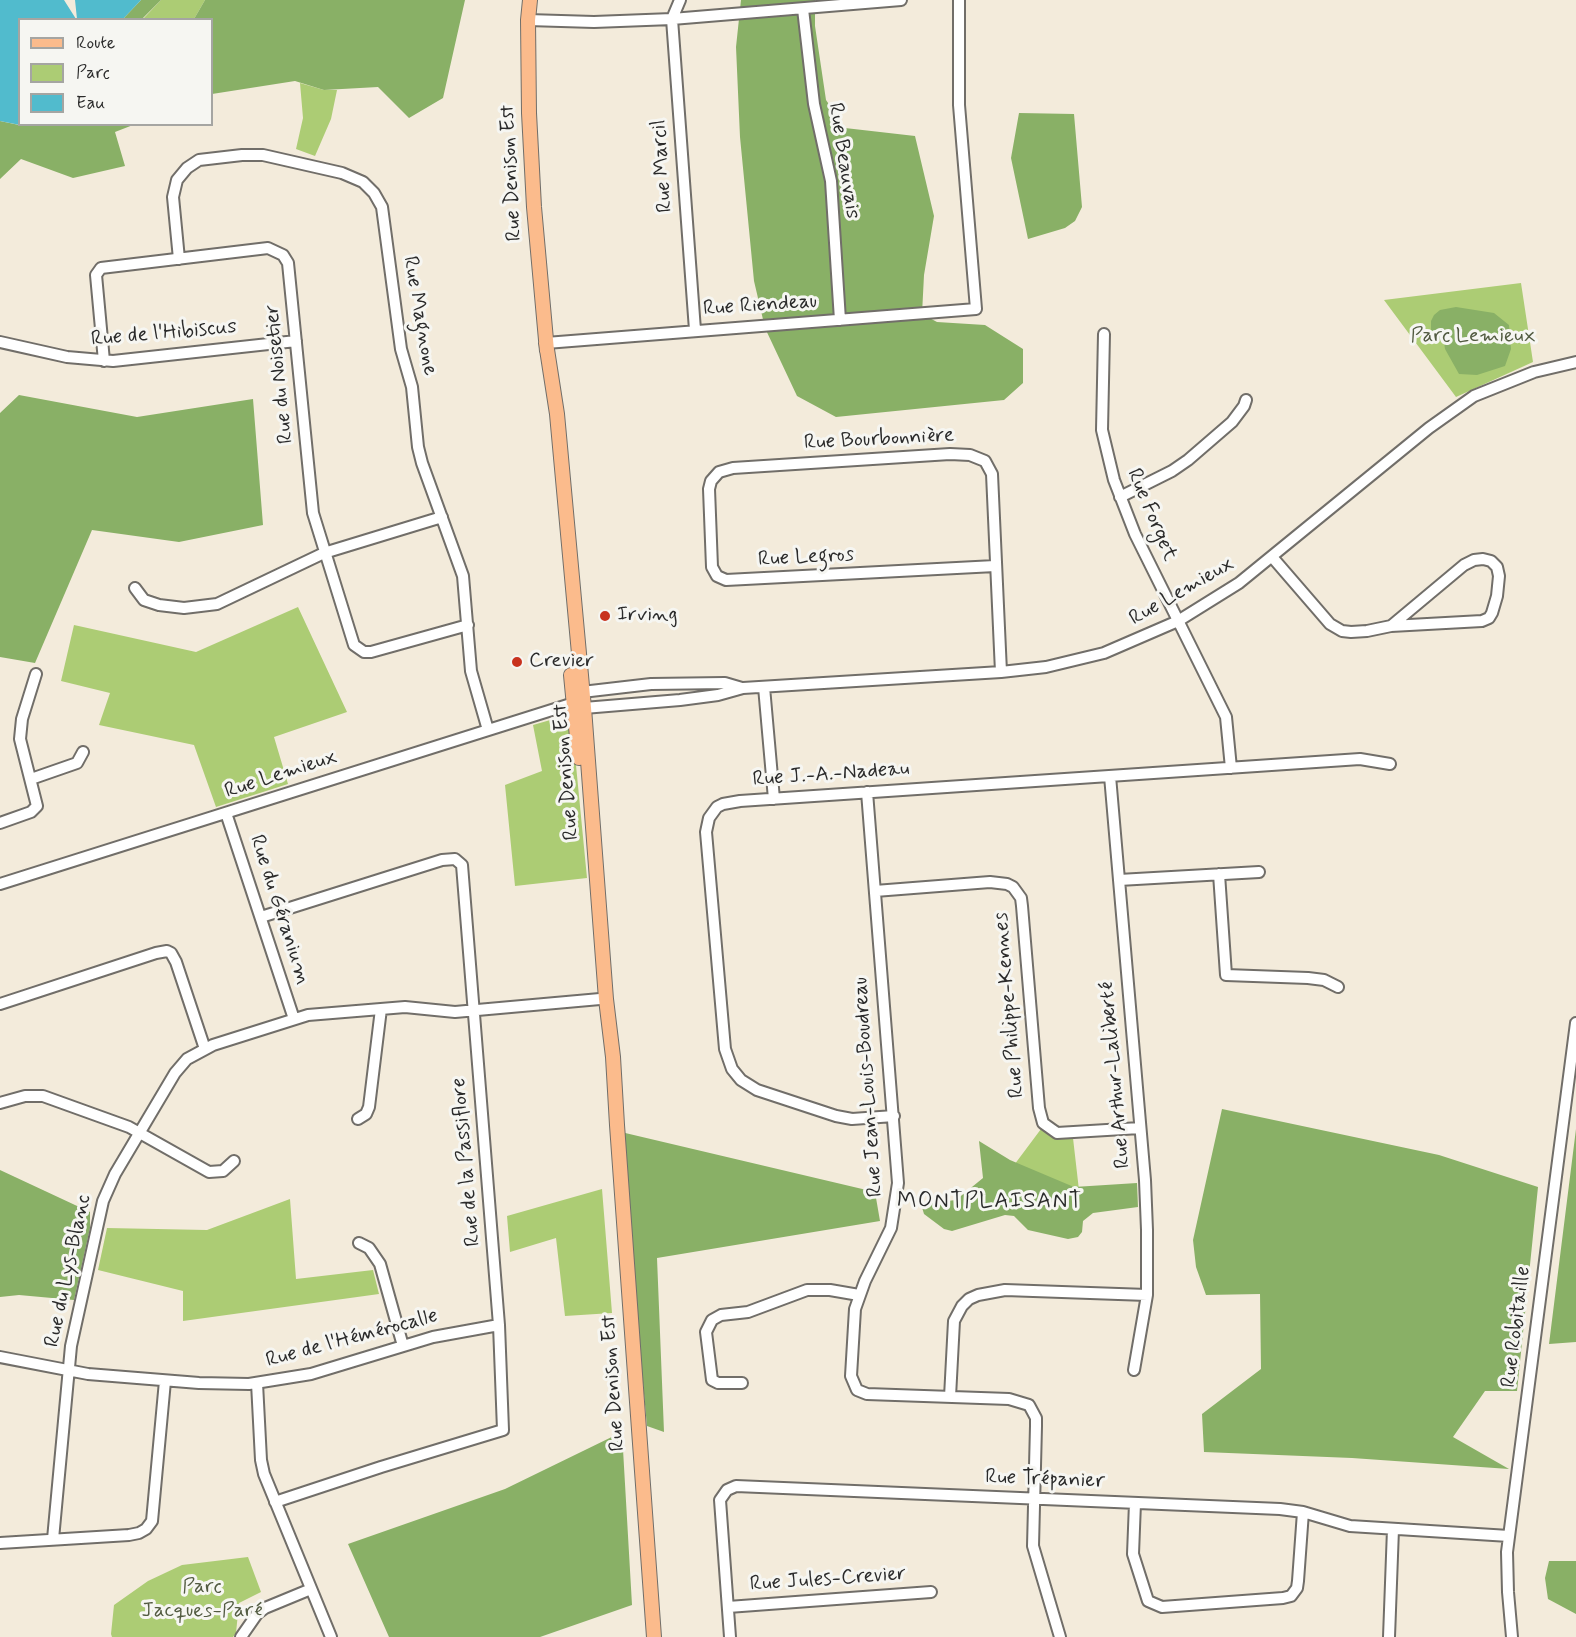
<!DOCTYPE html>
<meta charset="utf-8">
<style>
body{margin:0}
#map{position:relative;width:1576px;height:1637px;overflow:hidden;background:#f3ebdb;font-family:Mynerve,sans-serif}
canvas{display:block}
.legend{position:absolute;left:18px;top:18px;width:195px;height:108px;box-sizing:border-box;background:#f6f6f2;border:2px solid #a5a5a2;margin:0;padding:8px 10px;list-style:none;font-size:18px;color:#2b2b2b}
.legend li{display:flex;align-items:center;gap:12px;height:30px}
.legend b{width:30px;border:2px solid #a5a5a2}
</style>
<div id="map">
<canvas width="1576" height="1637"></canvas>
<ul class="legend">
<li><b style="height:8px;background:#fbbb8c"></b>Route</li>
<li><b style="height:16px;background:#accc74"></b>Parc</li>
<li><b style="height:16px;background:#51bbcd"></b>Eau</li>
</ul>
</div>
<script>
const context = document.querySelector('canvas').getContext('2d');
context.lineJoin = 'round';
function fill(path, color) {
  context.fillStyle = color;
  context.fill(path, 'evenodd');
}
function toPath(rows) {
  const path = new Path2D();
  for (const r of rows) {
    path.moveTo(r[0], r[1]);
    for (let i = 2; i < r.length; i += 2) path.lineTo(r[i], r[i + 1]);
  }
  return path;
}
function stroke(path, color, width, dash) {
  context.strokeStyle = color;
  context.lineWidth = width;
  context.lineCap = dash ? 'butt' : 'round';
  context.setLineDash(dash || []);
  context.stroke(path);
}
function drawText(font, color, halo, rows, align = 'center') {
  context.font = font + ' Mynerve,sans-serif';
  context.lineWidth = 6;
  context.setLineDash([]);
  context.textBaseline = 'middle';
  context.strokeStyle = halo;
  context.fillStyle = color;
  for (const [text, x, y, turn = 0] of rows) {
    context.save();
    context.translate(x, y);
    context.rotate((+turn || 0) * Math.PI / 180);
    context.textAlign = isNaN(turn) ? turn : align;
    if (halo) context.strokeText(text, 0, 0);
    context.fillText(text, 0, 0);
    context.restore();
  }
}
fill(toPath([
 [161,0,205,0,194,19,142,20],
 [300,83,324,90,337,90,331,119,315,156,296,149,303,118],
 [1521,283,1533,362,1456,397,1384,300],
 [298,607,347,712,274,737,288,784,216,807,194,745,99,725,110,693,61,681,74,625,196,652],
 [571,714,587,878,515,886,505,785,542,771,533,725],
 [1041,1129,1052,1136,1073,1138,1080,1199,982,1208],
 [602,1189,612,1313,565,1316,556,1238,510,1252,507,1216],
 [290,1199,296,1279,373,1270,379,1294,183,1321,183,1291,98,1270,107,1228,207,1230],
 [248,1557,261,1592,239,1603,236,1633,233,1637,112,1637,111,1634,114,1605,148,1581,182,1565]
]), '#accc74');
fill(toPath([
 [141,0,161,0,142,19,122,20],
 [205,0,465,0,443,98,409,118,378,87,324,90,295,81,212,94,212,20,194,19],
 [741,0,815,0,815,26,826,100,845,128,915,136,934,216,924,275,922,314,937,322,985,325,1023,349,1023,383,1004,400,836,417,797,396,765,328,754,281,740,137,736,47],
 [1019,113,1074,114,1082,207,1075,221,1065,228,1028,239,1011,158],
 [0,121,19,125,133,125,115,132,125,166,73,178,21,159,0,179],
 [1456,307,1494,313,1509,325,1511,349,1505,366,1477,375,1459,374,1445,349,1444,342,1433,336,1431,332,1431,321,1434,315,1440,310],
 [19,395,137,417,253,399,263,525,179,542,92,530,35,663,0,657,0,413],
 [613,1057,621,1132,875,1192,880,1221,657,1258,664,1432,647,1426],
 [1222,1109,1439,1155,1538,1187,1517,1391,1485,1391,1453,1437,1509,1469,1352,1458,1204,1452,1202,1414,1261,1369,1260,1294,1206,1295,1196,1267,1193,1240],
 [1576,1129,1576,1342,1549,1344],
 [979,1141,1010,1160,1074,1187,1137,1183,1138,1207,1093,1213,1083,1221,1082,1232,1078,1237,1068,1239,1028,1230,1014,1216,1005,1215,952,1231,944,1229,924,1214,921,1204,956,1200,983,1178],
 [0,1170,90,1212,90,1228,74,1300,19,1295,0,1297],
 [622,1432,632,1605,540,1637,389,1637,348,1544,505,1489],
 [1549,1561,1576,1561,1576,1614,1548,1599,1545,1578]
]), '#89b066');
fill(toPath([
 [0,0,64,0,76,19,20,20,20,125,0,121],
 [75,0,141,0,122,20,77,19]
]), '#51bbcd');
const minor = toPath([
 [680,0,672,19,695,330],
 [803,9,814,104,831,181,840,320],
 [528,20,594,22,672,19,901,0],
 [179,259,173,197,177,180,187,168,199,160,242,155,263,155,342,173,363,182,374,193,382,207,401,349,412,387,418,447,422,463,463,576,471,671,488,730],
 [1104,334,1102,430,1114,480,1135,534,1226,717,1231,768],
 [0,342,67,357,113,361,296,341],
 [546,343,976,309,959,105,959,0],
 [104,361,96,275,101,268,268,248,283,255,288,263,313,513,354,645,364,652,371,652,468,625],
 [1120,497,1172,471,1188,460,1232,422,1244,406,1246,400],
 [1273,558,1330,624,1342,631,1351,632,1367,631,1391,626,1482,621,1489,618,1492,613,1497,596,1499,576,1497,567,1491,561,1483,559,1474,560,1464,565,1391,626],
 [995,566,726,580,717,576,712,567,709,489,711,481,719,472,733,468,950,454,970,455,985,461,992,474,1001,672],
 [135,588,144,600,159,605,184,608,217,604,324,553,442,517],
 [764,687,774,799],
 [578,705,584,708,680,700,718,695,743,688,1001,672,1046,667,1104,653,1178,621,1239,583,1429,428,1474,396,1534,372,1576,362],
 [1110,776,1145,1180,1147,1230,1147,1295,1134,1370],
 [31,779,77,763,83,752],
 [867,792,898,1183,891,1228,865,1281,855,1309,851,1376,857,1390,867,1394,1009,1399,1029,1405,1036,1418,1036,1426,1033,1546,1060,1637],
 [226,813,294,1019],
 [0,823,31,812,37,806,20,739,22,719,36,674],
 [1219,874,1226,975,1308,978,1324,980,1338,987],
 [1119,880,1259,872],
 [0,884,574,703,582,692,651,684,725,683,742,688],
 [875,891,990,882,1007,884,1013,887,1021,898,1022,906,1039,1108,1043,1123,1057,1133,1140,1128],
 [261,917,442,860,455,859,462,865,499,1325,503,1430,381,1467,275,1502],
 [0,1004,156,953,167,951,171,953,176,962,205,1049],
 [0,1103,25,1096,43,1096,129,1127,209,1172,223,1171,234,1161],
 [894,1116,852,1119,836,1116,757,1090,741,1080,732,1069,725,1049,706,832,709,818,717,807,723,804,740,801,1360,759,1390,764],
 [358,1119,366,1114,369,1107,381,1009],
 [359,1243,369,1248,380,1264,403,1346],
 [0,1357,88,1374,199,1383,249,1384,311,1374,433,1337,499,1325],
 [257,1383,261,1460,264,1474,331,1637],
 [742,1383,718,1383,712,1380,706,1332,712,1320,721,1315,748,1312,807,1290,830,1290,859,1295],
 [950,1397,954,1321,962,1306,969,1299,978,1295,1005,1290,1147,1295],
 [1135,1503,1133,1554,1148,1601,1162,1607,1283,1598,1291,1596,1297,1588,1298,1581,1303,1512],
 [53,1539,71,1346,103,1201,115,1174,175,1073,187,1059,213,1045,308,1015,405,1007,455,1012,600,999],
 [0,1543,129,1535,139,1533,146,1529,152,1521,165,1381],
 [728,1607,931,1592],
 [241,1637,257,1614,265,1608,311,1589],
 [730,1637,720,1500,727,1490,736,1486,1280,1509,1303,1512,1350,1526,1509,1536],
 [1389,1637,1393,1529],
 [1512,1637,1508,1592,1507,1552,1576,1023]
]);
const major = toPath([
 [530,0,528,20,529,113,534,207,547,351],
 [546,343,557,414,584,708,606,999,613,1057,617,1125,654,1637],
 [571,675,579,758]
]);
stroke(minor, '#716e69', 14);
stroke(major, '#716e69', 16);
stroke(minor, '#fff', 10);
stroke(major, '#fbbb8c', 14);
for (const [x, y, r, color] of [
 [605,616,6,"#c8321e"],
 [517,662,6,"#c8321e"]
]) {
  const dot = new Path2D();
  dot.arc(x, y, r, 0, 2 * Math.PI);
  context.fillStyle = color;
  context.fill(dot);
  stroke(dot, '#f6f6f2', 2);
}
drawText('21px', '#2b2b2b', '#f6f6f2', [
 ["Rue Beauvais",843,161,81],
 ["Rue Marcil",663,166,-94],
 ["Rue Denison Est",512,173,-93],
 ["Rue Riendeau",760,306,-4],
 ["Rue Magnone",419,316,80],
 ["Rue de l'Hibiscus",164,334,-5],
 ["Rue du Noisetier",280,374,-96],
 ["Rue Bourbonnière",879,440,-3],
 ["Rue Forget",1151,515,67],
 ["Rue Legros",806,558,-3],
 ["Rue Lemieux",1182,592,-30],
 ["Rue Denison Est",567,772,-95],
 ["Rue Lemieux",281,775,-18],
 ["Rue J.-A.-Nadeau",831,775,-4],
 ["Rue du Géranium",279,910,72],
 ["Rue Philippe-Kennes",1010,1005,-95],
 ["Rue Arthur-Laliberté",1116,1075,-95],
 ["Rue Jean-Louis-Boudreau",869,1087,-94],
 ["Rue de la Passiflore",467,1162,-95],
 ["Rue du Lys-Blanc",69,1271,-78],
 ["Rue Robitaille",1517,1327,-83],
 ["Rue de l'Hémérocalle",352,1339,-15],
 ["Rue Denison Est",614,1383,-94],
 ["Rue Trépanier",1045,1480,2],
 ["Rue Jules-Crevier",828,1580,-4]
]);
drawText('21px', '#525b41', '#f6f6f2', [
 ["Parc Lemieux",1473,337],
 ["Parc",202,1588],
 ["Jacques-Paré",202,1612]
]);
drawText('21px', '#2b2b2b', '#f6f6f2', [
 ["Irving",617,616],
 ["Crevier",529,662]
], 'left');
context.letterSpacing = '1.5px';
drawText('22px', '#2b2b2b', '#f6f6f2', [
 ["MONTPLAISANT",990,1202]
]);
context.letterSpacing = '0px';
</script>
